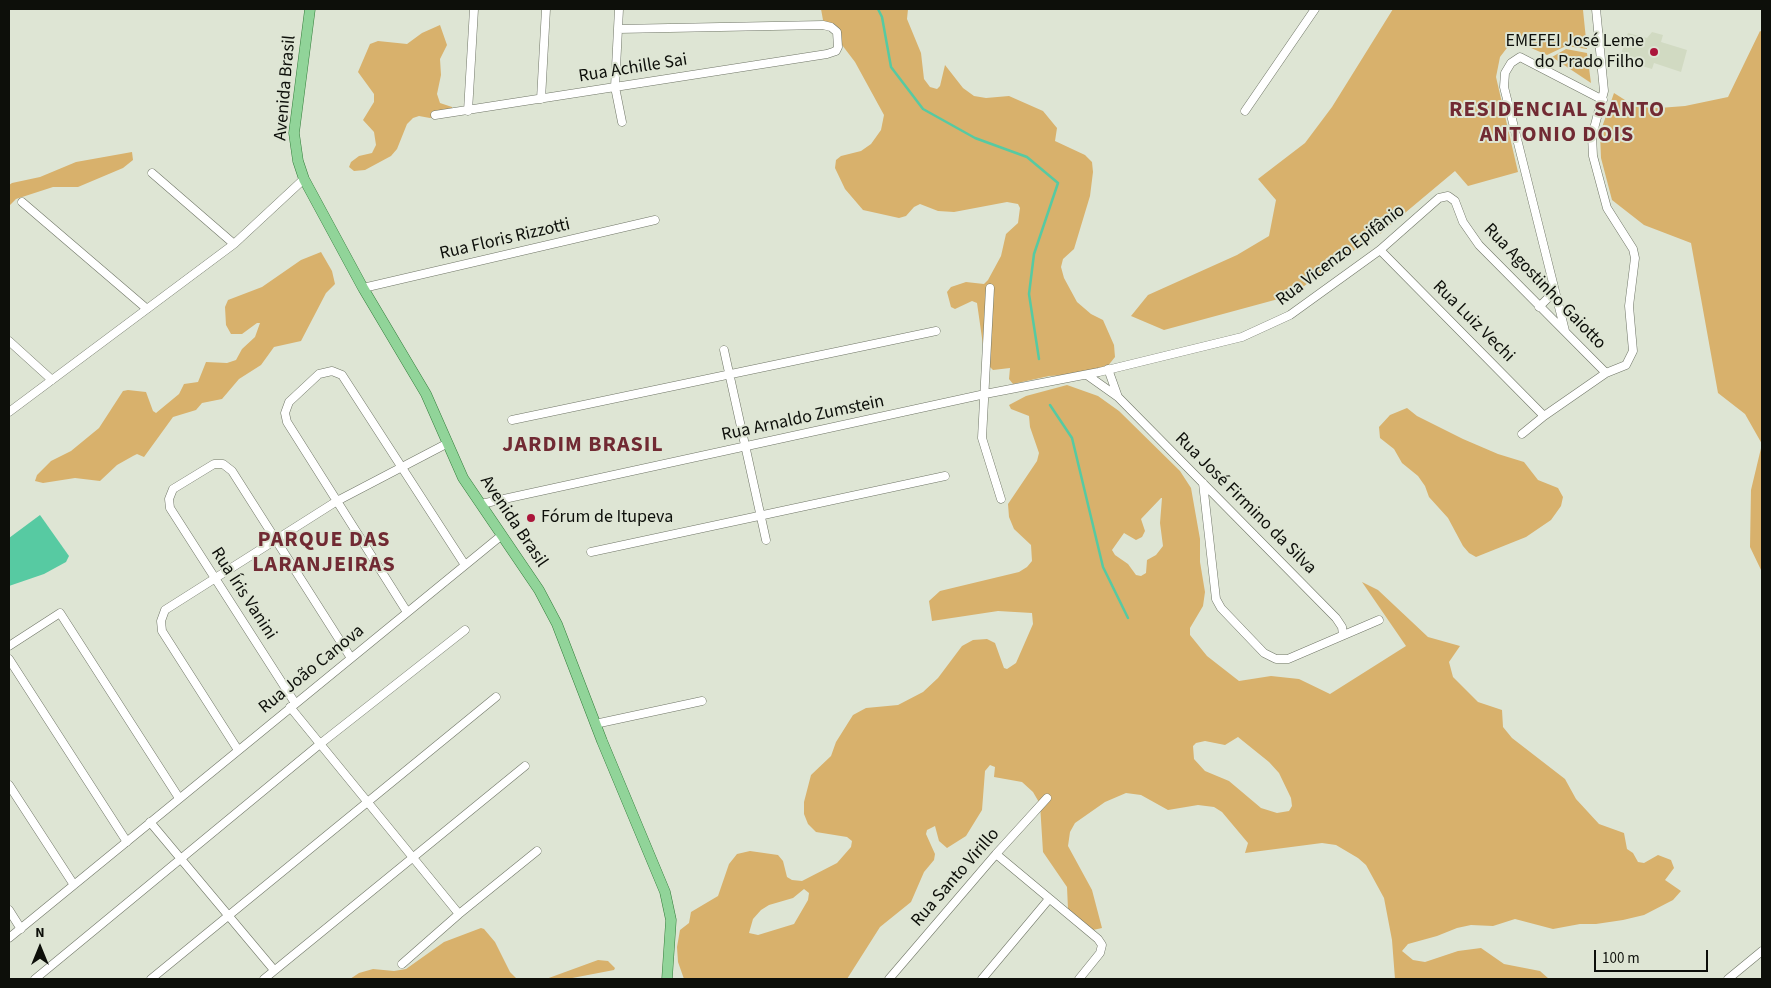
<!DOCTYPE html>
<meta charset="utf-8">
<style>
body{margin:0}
#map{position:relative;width:1771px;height:988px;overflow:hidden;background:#dee5d4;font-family:"Source Sans 3",sans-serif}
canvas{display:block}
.frame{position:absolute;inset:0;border:10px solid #0d0f0a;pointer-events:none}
.north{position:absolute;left:15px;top:923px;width:50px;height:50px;-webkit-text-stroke:4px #dee5d4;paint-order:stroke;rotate:0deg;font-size:14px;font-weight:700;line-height:20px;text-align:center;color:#0d0f0a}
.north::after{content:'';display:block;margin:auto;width:18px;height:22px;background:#0d0f0a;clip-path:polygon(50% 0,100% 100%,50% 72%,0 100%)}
.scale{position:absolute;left:1594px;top:950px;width:114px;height:22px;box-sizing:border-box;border:2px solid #0d0f0a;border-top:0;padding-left:6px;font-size:15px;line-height:18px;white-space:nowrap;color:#0d0f0a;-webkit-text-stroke:4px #dee5d4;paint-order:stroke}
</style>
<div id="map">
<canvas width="1771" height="988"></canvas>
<div class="frame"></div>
<div class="north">N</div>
<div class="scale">100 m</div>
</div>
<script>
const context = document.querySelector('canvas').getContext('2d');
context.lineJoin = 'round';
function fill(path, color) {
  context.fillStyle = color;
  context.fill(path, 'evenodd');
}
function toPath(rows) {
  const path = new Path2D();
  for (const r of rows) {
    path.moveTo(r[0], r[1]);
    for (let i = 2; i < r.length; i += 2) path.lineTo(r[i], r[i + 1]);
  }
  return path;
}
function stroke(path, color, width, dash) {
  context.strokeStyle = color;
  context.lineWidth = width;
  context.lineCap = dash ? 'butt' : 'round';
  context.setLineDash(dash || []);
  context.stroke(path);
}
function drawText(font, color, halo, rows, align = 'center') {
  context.font = font + ' "Source Sans 3",sans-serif';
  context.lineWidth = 4;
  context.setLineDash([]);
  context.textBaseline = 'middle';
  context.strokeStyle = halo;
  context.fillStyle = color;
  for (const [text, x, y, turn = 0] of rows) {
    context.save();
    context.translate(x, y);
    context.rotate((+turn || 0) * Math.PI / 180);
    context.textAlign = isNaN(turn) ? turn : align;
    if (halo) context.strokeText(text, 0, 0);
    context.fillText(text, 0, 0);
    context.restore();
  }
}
fill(toPath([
 [1652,32,1663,35,1661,42,1687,50,1681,72,1654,63,1652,69,1639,65,1640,59,1621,54,1628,33,1647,38]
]), '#d1dac2');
fill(toPath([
 [821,9,908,9,907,19,921,53,924,79,930,87,937,89,940,86,945,65,963,88,974,96,986,98,1009,96,1043,111,1057,128,1055,141,1085,155,1092,162,1093,172,1090,196,1074,249,1063,259,1061,267,1064,278,1077,302,1091,314,1103,320,1114,345,1115,357,1107,367,1083,374,1049,376,1013,384,1009,379,1010,368,993,370,989,366,983,345,977,303,972,301,955,309,951,307,947,292,951,287,966,282,984,284,988,280,1001,256,1006,234,1018,223,1020,208,1018,204,1007,202,954,212,938,211,920,204,914,207,906,216,899,218,863,210,845,189,835,168,836,160,841,156,861,151,871,144,881,130,884,115,855,62,823,20],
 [1393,9,1583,10,1587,49,1566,46,1547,55,1513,40,1500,57,1496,77,1518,172,1468,186,1455,171,1381,233,1328,267,1293,295,1164,330,1131,316,1148,295,1237,255,1269,236,1276,200,1258,179,1305,143,1332,107],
 [440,25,447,45,440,59,441,75,437,94,440,103,452,107,452,111,430,118,419,116,413,118,407,124,397,149,391,156,365,170,354,171,349,167,351,162,359,156,372,153,376,145,374,132,363,120,374,102,374,94,358,72,370,44,378,41,407,44,422,33],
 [1760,31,1762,32,1762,572,1750,547,1751,490,1762,444,1745,414,1718,393,1691,243,1644,225,1612,200,1601,158,1600,133,1614,93,1636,107,1659,108,1685,106,1728,97],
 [1566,49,1587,53,1591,83,1552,57],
 [132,152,133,160,123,168,78,187,53,187,16,199,9,206,9,185,12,183,40,177,76,162],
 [321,252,332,271,335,284,326,293,301,341,274,347,261,365,239,379,222,399,202,403,196,410,173,417,144,457,137,454,133,456,117,465,100,481,75,478,43,483,35,481,37,475,51,461,71,451,99,428,123,391,128,390,146,392,153,411,156,413,179,394,184,384,198,382,206,362,227,363,236,360,242,349,255,337,260,323,257,323,242,334,231,334,226,325,225,307,228,300,262,287,301,260],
 [1067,385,1098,396,1119,411,1180,471,1191,488,1200,539,1200,562,1205,592,1203,606,1190,628,1190,635,1207,656,1239,681,1271,676,1299,679,1330,694,1406,646,1362,582,1378,590,1428,637,1460,646,1449,662,1453,677,1478,702,1502,710,1503,727,1512,738,1565,779,1576,799,1599,824,1624,833,1627,849,1633,853,1638,862,1644,863,1658,855,1671,860,1674,868,1665,880,1681,891,1673,900,1644,915,1623,920,1596,924,1580,924,1553,929,1515,919,1493,926,1471,925,1457,928,1437,936,1408,944,1402,951,1413,960,1425,962,1458,951,1481,948,1504,964,1540,971,1549,979,1395,979,1392,940,1384,898,1366,865,1358,858,1336,845,1322,843,1245,853,1248,843,1222,812,1214,807,1198,805,1168,810,1141,795,1126,793,1105,802,1075,823,1070,832,1068,846,1092,890,1102,928,1093,930,1068,909,1067,887,1043,852,1040,804,1033,792,1022,782,994,777,995,767,990,765,985,771,982,810,966,836,947,848,939,841,935,826,927,830,926,834,935,854,934,860,924,872,911,902,880,927,847,979,684,979,678,962,677,947,680,930,689,923,691,912,718,896,729,864,737,854,750,851,778,855,783,861,787,877,792,880,802,881,837,863,851,847,852,841,847,837,816,832,808,824,804,814,804,802,811,775,831,756,836,742,853,715,866,708,898,705,923,692,938,678,962,646,973,640,987,639,995,643,1004,668,1007,669,1016,663,1033,624,1032,613,998,611,932,621,929,601,940,591,1019,572,1027,567,1032,561,1031,545,1014,529,1009,517,1008,504,1037,461,1039,453,1030,427,1029,416,1011,409,1009,405,1026,396],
 [1161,498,1162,498,1160,523,1163,546,1156,555,1147,560,1146,573,1141,576,1136,575,1128,564,1115,555,1112,550,1124,533,1136,540,1142,537,1145,531,1141,519],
 [1238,737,1269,762,1279,773,1291,798,1292,806,1289,811,1277,813,1261,808,1229,781,1205,771,1194,759,1193,746,1196,743,1205,741,1225,745],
 [804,889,809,893,808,900,794,924,758,935,749,933,753,919,761,910,769,905,793,898],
 [1407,408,1417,416,1463,439,1498,454,1524,462,1538,480,1558,488,1563,497,1561,506,1551,520,1526,537,1476,557,1469,553,1463,546,1448,518,1429,497,1425,486,1418,476,1402,463,1394,449,1380,438,1379,427,1390,415],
 [481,928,484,929,495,942,510,972,517,979,350,979,359,973,373,969,394,971,406,969,444,942],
 [598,960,608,961,615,968,614,970,567,979,546,979]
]), '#d8b16c');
fill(toPath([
 [40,515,69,556,66,562,44,574,9,586,9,538]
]), '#57caa2');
stroke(toPath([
 [878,9,882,17,891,67,923,109,975,138,1027,157,1058,183,1034,254,1029,294,1039,359],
 [1050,405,1072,438,1103,567,1128,618]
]), '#57caa2', 2.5);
const minor = toPath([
 [619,9,615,87,622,122],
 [541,99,546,9],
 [468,111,474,9],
 [1245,111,1315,9],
 [435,115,827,54,836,51,838,47,837,32,831,27,823,25,618,29],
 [152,173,234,244],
 [22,202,147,309],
 [1380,250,1544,416],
 [363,288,655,220],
 [990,288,982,438,1001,499],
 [1539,307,1555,291],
 [1565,331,1504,87,1505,73,1511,63,1520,57,1603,100],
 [9,341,52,380],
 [724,350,766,540],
 [1108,369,1118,397],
 [1087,375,1118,397,1336,618,1342,627,1343,635],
 [9,412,234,244,304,179],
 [512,420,936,331],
 [1522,434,1544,416,1606,373,1626,365,1633,351,1629,306,1635,258,1633,249,1607,208,1593,156,1592,136,1604,91,1596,9],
 [1203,483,1216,599,1221,608,1264,653,1276,659,1288,659,1379,620],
 [481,504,985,394,1099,372,1242,337,1290,315,1380,250,1439,198,1448,196,1455,201,1463,222,1479,245,1606,373],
 [591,552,945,476],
 [407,612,287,422,285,413,289,402,319,374,332,371,342,375,465,565],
 [9,646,60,613,179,798],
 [9,659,127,842],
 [295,703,170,508,169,499,173,489,214,464,223,464,232,471,351,658],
 [290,707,459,914],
 [595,724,702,701],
 [238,750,162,631,161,621,165,610,337,501,448,443],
 [9,785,74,885],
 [150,822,274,970],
 [996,854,1098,939,1102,945,1100,953,1079,979],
 [9,910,21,929],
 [9,938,502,535],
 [402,964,459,914,537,851],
 [35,979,320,744,465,630],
 [151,979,496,697],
 [264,979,525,766],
 [889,979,996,854,1047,798],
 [982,979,1049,899],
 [1728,979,1762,951]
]);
const major = toPath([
 [310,9,294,133,298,161,304,179,363,288,426,394,463,478,539,590,557,624,602,741,665,892,671,920,667,979]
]);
stroke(minor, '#707667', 9);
stroke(major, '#337d3b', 11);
stroke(minor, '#fff', 8);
stroke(major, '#91d499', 10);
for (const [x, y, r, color] of [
 [1654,52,5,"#ab153a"],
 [531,518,5,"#ab153a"]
]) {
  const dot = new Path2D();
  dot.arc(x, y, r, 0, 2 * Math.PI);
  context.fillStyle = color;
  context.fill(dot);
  stroke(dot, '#dee5d4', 2);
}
drawText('18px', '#0d0f0a', '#dee5d4', [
 ["EMEFEI José Leme",1644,42],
 ["do Prado Filho",1644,63],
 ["Fórum de Itupeva",541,518,"left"]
], 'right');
drawText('18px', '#0d0f0a', '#dee5d4', [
 ["Rua Achille Sai",633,69,-9],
 ["Avenida Brasil",286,88,-85],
 ["Rua Floris Rizzotti",505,240,-13],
 ["Rua Vicenzo Epifânio",1341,256,-37],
 ["Rua Agostinho Gaiotto",1544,287,46],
 ["Rua Luiz Vechi",1473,322,45],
 ["Rua Arnaldo Zumstein",803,419,-12],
 ["Rua José Firmino da Silva",1245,504,45],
 ["Avenida Brasil",513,522,56],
 ["Rua Íris Vanini",243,594,57],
 ["Rua João Canova",312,670,-39],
 ["Rua Santo Virillo",956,878,-49]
]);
context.letterSpacing = '1px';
drawText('bold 22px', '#712a33', '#dee5d4', [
 ["RESIDENCIAL SANTO",1557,111],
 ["ANTONIO DOIS",1557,136],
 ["JARDIM BRASIL",583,446],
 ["PARQUE DAS",324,541],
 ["LARANJEIRAS",324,566]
]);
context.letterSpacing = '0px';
</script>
